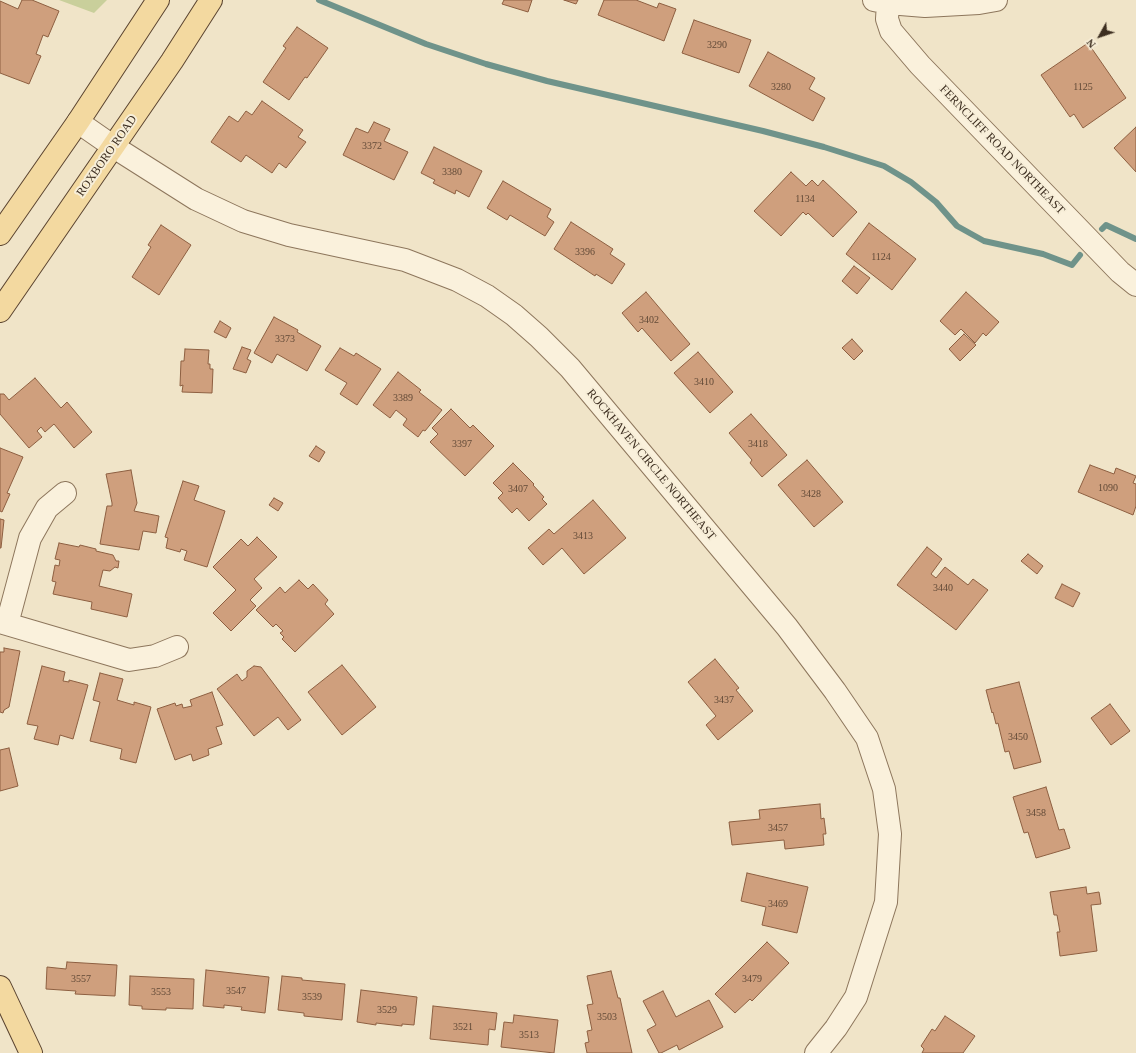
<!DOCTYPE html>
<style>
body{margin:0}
#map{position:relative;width:1136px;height:1053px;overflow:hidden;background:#f0e4c8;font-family:"Times New Roman",serif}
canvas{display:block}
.north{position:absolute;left:1080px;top:16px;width:40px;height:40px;-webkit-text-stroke:3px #f7eed8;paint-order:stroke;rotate:230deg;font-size:11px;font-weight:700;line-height:16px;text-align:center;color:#3d2e20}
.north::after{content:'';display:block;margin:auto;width:14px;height:18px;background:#3d2e20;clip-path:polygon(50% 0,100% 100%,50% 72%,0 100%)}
</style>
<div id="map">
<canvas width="1136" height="1053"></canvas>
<div class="north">N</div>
</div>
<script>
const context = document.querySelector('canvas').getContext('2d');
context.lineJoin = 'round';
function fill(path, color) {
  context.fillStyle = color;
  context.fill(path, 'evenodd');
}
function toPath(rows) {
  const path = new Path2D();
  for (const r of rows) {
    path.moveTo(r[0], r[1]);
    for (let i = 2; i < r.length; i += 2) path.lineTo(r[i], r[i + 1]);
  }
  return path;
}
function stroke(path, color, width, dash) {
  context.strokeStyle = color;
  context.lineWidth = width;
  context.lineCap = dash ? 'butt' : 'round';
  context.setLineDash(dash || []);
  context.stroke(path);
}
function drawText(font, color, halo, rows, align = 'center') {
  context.font = font + ' "Times New Roman",serif';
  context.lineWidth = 4;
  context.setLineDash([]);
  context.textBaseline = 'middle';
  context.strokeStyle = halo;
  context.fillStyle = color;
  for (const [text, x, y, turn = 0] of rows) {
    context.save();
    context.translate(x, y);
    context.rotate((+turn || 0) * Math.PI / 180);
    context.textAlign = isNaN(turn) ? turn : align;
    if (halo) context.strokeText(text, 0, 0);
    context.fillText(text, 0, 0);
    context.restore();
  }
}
fill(toPath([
 [59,0,107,0,94,13]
]), '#c9cf9b');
stroke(toPath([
 [319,0,426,44,486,64,547,81,763,131,824,147,884,166,911,182,936,202,957,226,984,241,1043,254,1072,265,1080,255],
 [1102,229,1106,225,1136,239]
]), '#6f938a', 6);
const building = toPath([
 [22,0,32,0,59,11,48,37,43,35,36,54,41,56,29,84,0,73,0,1,18,9,22,0],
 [504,0,532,0,528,12,502,4,504,0],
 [564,0,578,0,576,4,564,0],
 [604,0,636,0,657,8,659,3,676,9,664,41,598,15,604,0],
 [694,20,751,40,739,73,682,53,694,20],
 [297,27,328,48,307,78,305,77,289,100,263,82,286,48,283,46,297,27],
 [1088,43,1126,98,1083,128,1074,114,1070,117,1041,75,1088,43],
 [768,52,815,78,809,89,825,98,813,121,749,86,768,52],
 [262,101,303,130,298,137,306,142,286,168,279,163,272,173,246,155,241,162,211,142,229,116,238,122,246,111,252,115,262,101],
 [374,122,390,129,384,141,408,152,394,180,343,155,356,128,368,133,374,122],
 [1136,127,1136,172,1114,148,1136,127],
 [434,147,482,171,469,197,456,190,455,194,433,183,435,180,421,173,434,147],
 [791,172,806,186,812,180,818,186,823,180,857,212,833,237,808,213,806,215,803,212,781,236,754,211,791,172],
 [503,181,551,209,547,217,554,222,545,236,510,215,507,220,487,208,503,181],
 [571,222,613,249,610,254,625,264,612,284,596,274,595,276,554,249,571,222],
 [869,223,916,259,892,290,846,254,869,223],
 [161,225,191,245,159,295,132,277,151,247,148,245,161,225],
 [854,266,870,278,857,294,842,281,854,266],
 [646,292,690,344,671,361,642,328,638,332,622,313,646,292],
 [966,292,999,322,986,336,983,333,975,343,961,329,955,335,940,321,966,292],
 [274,317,298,330,297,332,321,346,307,371,277,354,272,363,254,353,274,317],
 [220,321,231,328,226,338,214,332,220,321],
 [964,334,976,345,960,361,949,349,964,334],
 [852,339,863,351,854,360,842,348,852,339],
 [242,347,251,350,247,359,251,361,246,373,233,369,242,347],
 [340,348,354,356,356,353,381,369,357,405,340,394,347,383,325,370,340,348],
 [185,349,209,350,208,364,210,364,210,369,213,369,212,393,182,392,183,385,180,386,181,361,184,361,185,349],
 [698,352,733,392,710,413,674,373,698,352],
 [398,372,421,390,419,392,442,410,425,431,423,430,418,437,403,425,407,419,396,410,390,418,373,405,398,372],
 [35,378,61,408,67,402,92,432,74,448,54,424,45,432,41,427,37,431,42,437,29,448,0,414,0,394,4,394,9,400,35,378],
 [451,409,470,428,473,425,494,446,465,476,430,442,438,434,432,428,451,409],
 [751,414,787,455,762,477,750,463,752,460,729,433,751,414],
 [316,446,325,452,319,462,309,456,316,446],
 [0,448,23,457,7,493,10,494,2,512,0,511,0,448],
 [807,460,843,502,814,527,778,485,807,460],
 [513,463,534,484,533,485,544,497,542,499,547,504,529,521,517,508,512,513,498,498,503,493,493,483,513,463],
 [1090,465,1114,474,1116,468,1136,476,1133,483,1136,484,1136,506,1133,515,1078,492,1090,465],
 [131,470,137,503,134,511,159,516,156,533,143,531,139,550,100,544,107,506,112,506,112,503,106,474,131,470],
 [183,481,199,486,194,500,225,511,207,567,184,560,187,551,181,549,180,552,166,548,168,538,165,537,183,481],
 [274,498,283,503,278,511,269,505,274,498],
 [593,500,626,538,584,574,562,548,543,565,528,548,549,529,554,534,593,500],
 [0,519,4,520,1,548,0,548,0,519],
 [257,537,277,557,254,579,262,588,250,600,256,606,231,631,213,613,236,590,213,567,241,539,248,546,257,537],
 [59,543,79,547,80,545,96,549,96,551,113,555,116,561,119,561,118,568,115,567,110,571,103,570,99,586,132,594,127,617,91,609,92,602,53,594,56,582,52,581,55,565,59,566,60,560,55,559,59,543],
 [927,547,942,559,931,574,936,578,945,567,968,585,973,579,988,590,956,630,897,585,927,547],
 [1028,554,1043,566,1037,574,1021,561,1028,554],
 [299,580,308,589,313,584,328,600,325,604,334,614,295,652,282,639,284,637,280,633,283,631,276,624,273,627,256,610,280,587,285,593,299,580],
 [1062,584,1080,593,1073,607,1055,598,1062,584],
 [4,648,20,651,9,707,4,710,3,713,0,712,0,652,4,652,4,648],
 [715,659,739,688,736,690,753,711,718,740,706,725,716,716,688,682,715,659],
 [342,665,376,707,342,735,308,692,342,665],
 [42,666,65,672,63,681,69,682,69,680,88,685,73,739,60,735,58,745,34,739,38,726,27,724,42,666],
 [254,666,261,667,301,720,288,730,278,717,254,736,217,689,237,674,242,681,247,677,247,671,254,666],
 [100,673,123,679,117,700,134,705,134,702,151,707,136,763,120,759,122,749,90,741,100,702,93,700,100,673],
 [1019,682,1041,762,1014,769,1009,751,1005,752,998,723,996,724,993,712,992,713,986,690,1019,682],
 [212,692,223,725,216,727,222,744,208,749,209,755,193,761,191,754,175,760,157,709,175,703,176,706,182,704,183,708,192,706,190,700,212,692],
 [1110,704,1130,731,1111,745,1091,718,1110,704],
 [9,748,18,786,0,791,0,750,9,748],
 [1046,787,1059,830,1064,829,1070,848,1036,858,1028,832,1024,833,1013,797,1046,787],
 [820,804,821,819,824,818,826,834,823,834,824,845,785,849,784,840,732,845,729,822,760,819,759,810,820,804],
 [747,873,808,887,797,933,762,925,766,907,741,901,747,873],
 [1086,887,1087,894,1099,892,1101,904,1091,905,1097,951,1060,956,1057,932,1060,932,1057,915,1054,915,1050,892,1086,887],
 [767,942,789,963,752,1001,750,999,735,1013,715,994,767,942],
 [67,962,117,965,115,996,75,994,76,991,46,989,47,967,66,969,67,962],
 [206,970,269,977,265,1013,241,1010,242,1007,224,1005,224,1008,203,1006,206,970],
 [611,971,618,998,620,998,632,1053,587,1053,585,1043,589,1042,587,1031,592,1030,587,1005,593,1004,587,976,611,971],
 [130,976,194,979,193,1009,166,1008,166,1010,142,1009,142,1006,129,1005,130,976],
 [282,976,302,978,302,980,345,984,342,1020,304,1016,304,1013,278,1010,282,976],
 [361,990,417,997,414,1025,402,1024,402,1026,376,1023,376,1025,357,1022,361,990],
 [663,991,676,1017,709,1000,723,1027,679,1050,677,1045,661,1053,659,1053,647,1030,656,1025,643,1001,663,991],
 [433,1006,497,1013,495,1030,489,1029,488,1045,430,1039,433,1006],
 [514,1015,558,1020,554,1053,501,1047,504,1022,513,1023,514,1015],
 [945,1016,975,1036,963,1053,922,1053,924,1049,921,1046,932,1029,935,1031,945,1016]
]);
fill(building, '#cf9f7d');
stroke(building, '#8d5f41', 1);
const minor = toPath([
 [874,0,888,3,925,6,979,3,996,0],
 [888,3,887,19,891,31,920,65,1120,272,1136,285],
 [78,122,114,147,196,199,243,221,289,235,405,260,457,280,487,296,514,315,539,337,570,368,787,627,835,691,867,738,884,789,890,834,886,902,856,997,836,1028,816,1053],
 [0,622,129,660,155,656,177,647],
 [7,624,30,538,47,508,65,493]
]);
const major = toPath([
 [0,234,78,122,158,0],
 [0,311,172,61,211,0],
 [0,987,31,1053]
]);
stroke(minor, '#8d765c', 24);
stroke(major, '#5b4430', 24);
stroke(minor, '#faf1dc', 22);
stroke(major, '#f3d9a0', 22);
drawText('10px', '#624a37', null, [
 ["3290",717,45],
 ["3280",781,87],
 ["1125",1083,87],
 ["3372",372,146],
 ["3380",452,172],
 ["1134",805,199],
 ["3396",585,252],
 ["1124",881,257],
 ["3402",649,320],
 ["3373",285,339],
 ["3410",704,382],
 ["3389",403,398],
 ["3397",462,444],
 ["3418",758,444],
 ["1090",1108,488],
 ["3407",518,489],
 ["3428",811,494],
 ["3413",583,536],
 ["3440",943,588],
 ["3437",724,700],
 ["3450",1018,737],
 ["3458",1036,813],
 ["3457",778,828],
 ["3469",778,904],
 ["3557",81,979],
 ["3479",752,979],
 ["3547",236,991],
 ["3553",161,992],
 ["3539",312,997],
 ["3529",387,1010],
 ["3503",607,1017],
 ["3521",463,1027],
 ["3513",529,1035]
]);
drawText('12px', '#3d2e20', '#f7eed8', [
 ["FERNCLIFF ROAD NORTHEAST",1002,150,46],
 ["ROXBORO ROAD",107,156,-55],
 ["ROCKHAVEN CIRCLE NORTHEAST",651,465,50]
]);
</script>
